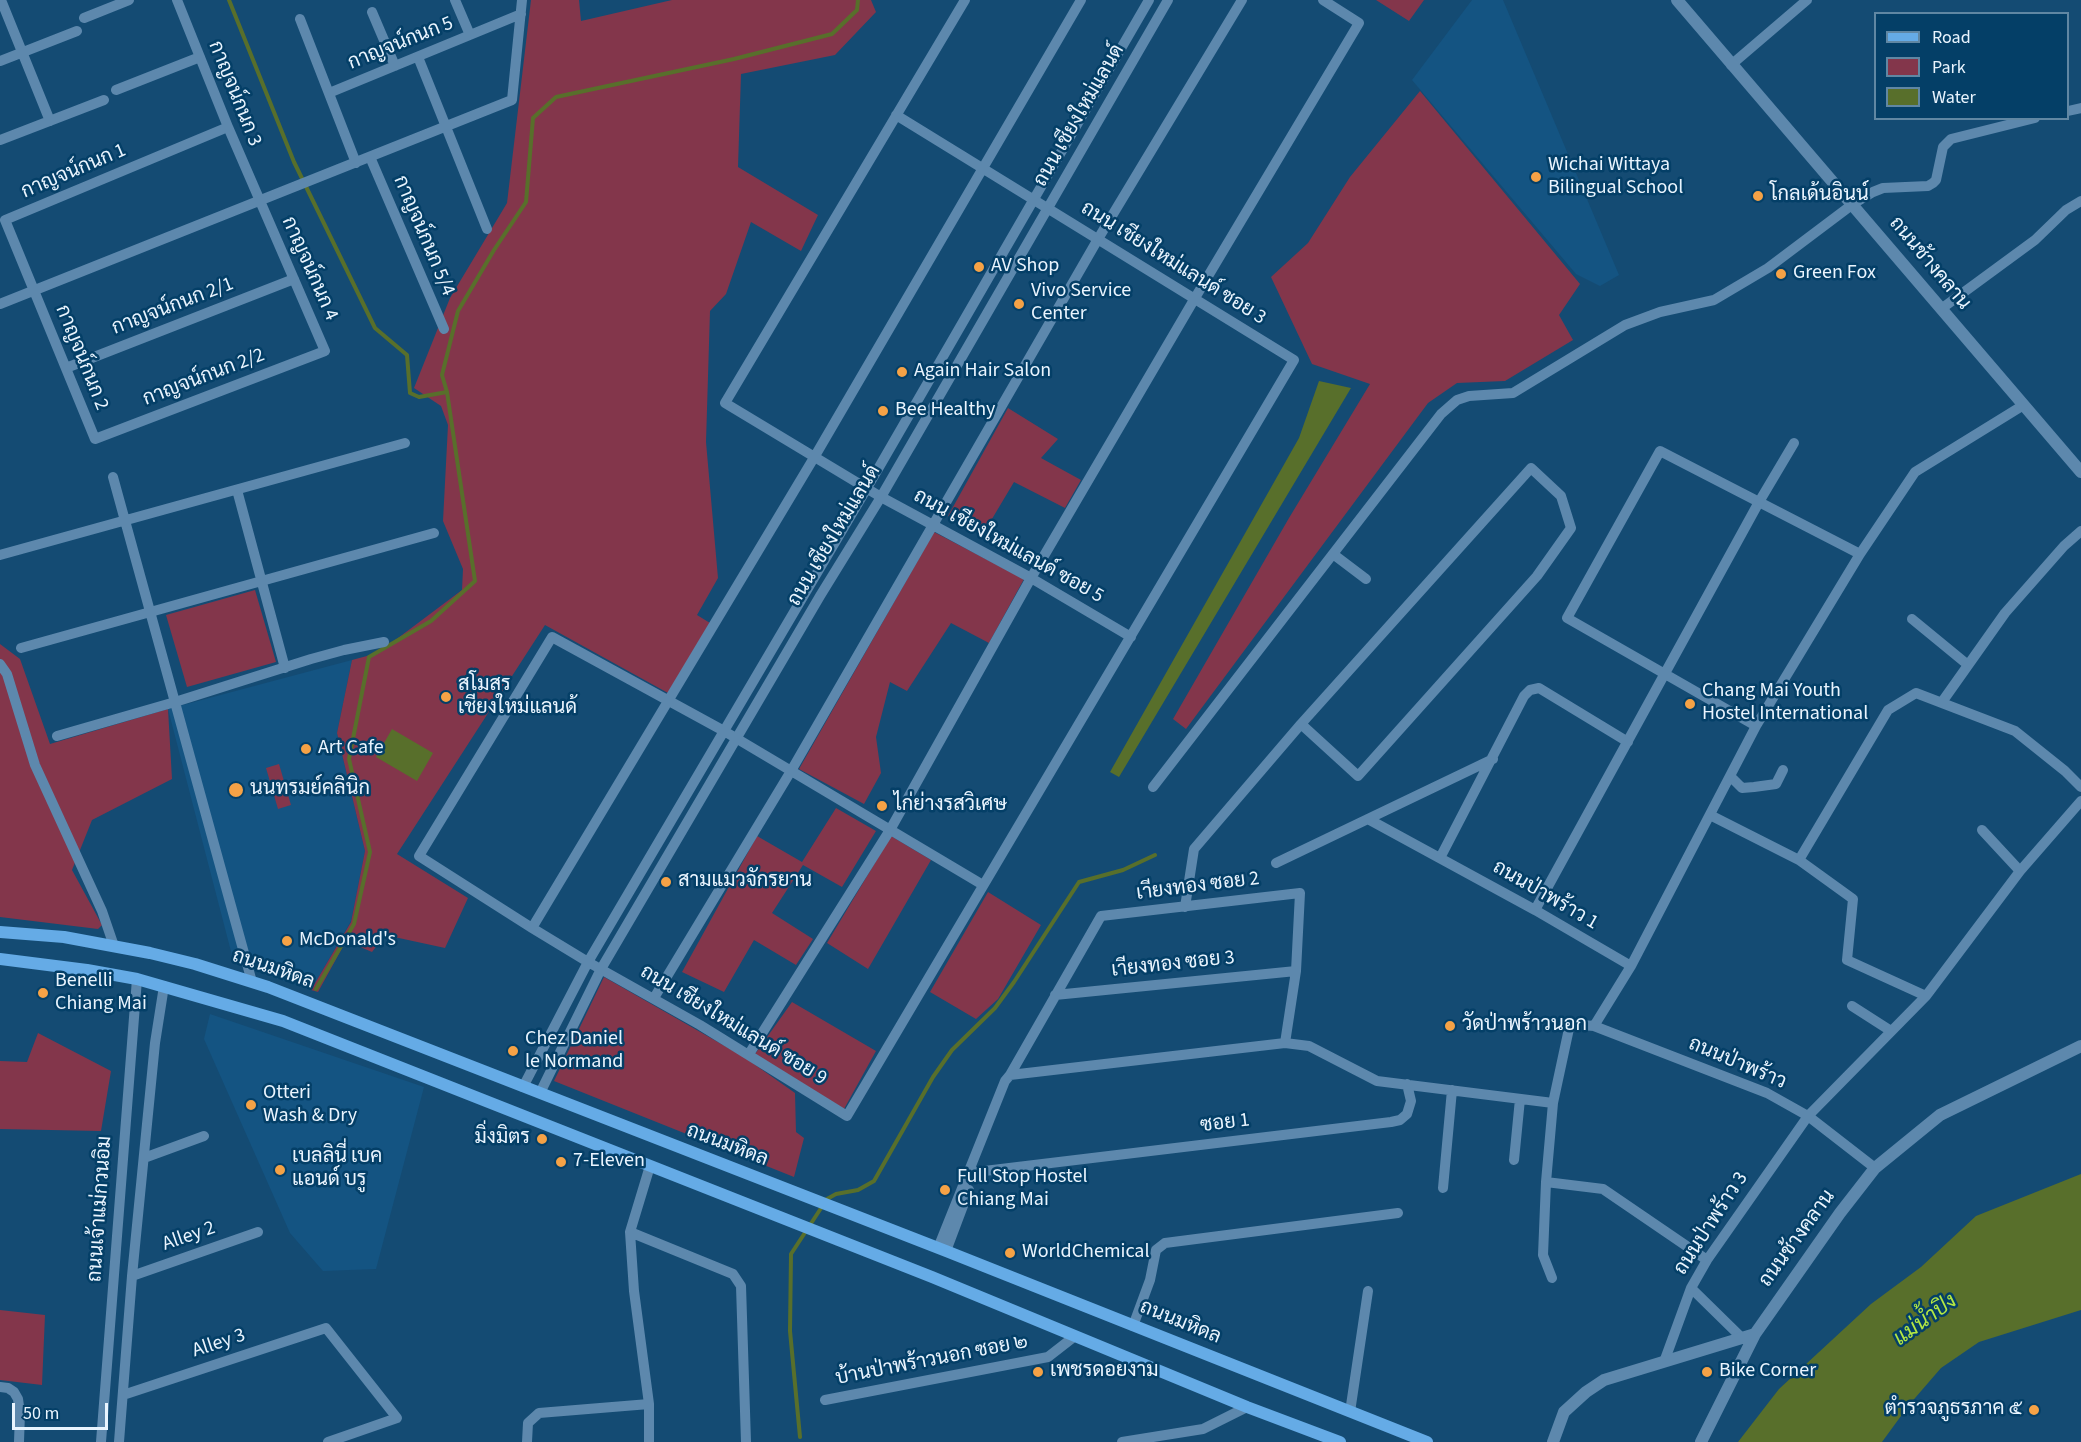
<!DOCTYPE html>
<meta charset="utf-8">
<style>
body{margin:0}
#map{position:relative;width:2081px;height:1442px;overflow:hidden;background:#144b73;font-family:"Source Sans 3",sans-serif}
canvas{display:block}
.legend{position:absolute;left:1874px;top:12px;width:195px;height:108px;box-sizing:border-box;background:#043f67;border:2px solid #6087a3;margin:0;padding:8px 10px;list-style:none;font-size:18px;color:#e9f4fe}
.legend li{display:flex;align-items:center;gap:12px;height:30px}
.legend b{width:30px;border:2px solid #6087a3}
.scale{position:absolute;left:12px;top:1403px;width:96px;height:27px;box-sizing:border-box;border:3px solid #e9f4fe;border-top:0;padding-left:8px;font-size:18px;line-height:21px;white-space:nowrap;color:#e9f4fe;-webkit-text-stroke:4px #043f67;paint-order:stroke}
</style>
<div id="map">
<canvas width="2081" height="1442"></canvas>
<ul class="legend">
<li><b style="height:8px;background:#65abe6"></b>Road</li>
<li><b style="height:16px;background:#83364b"></b>Park</li>
<li><b style="height:16px;background:#586f2b"></b>Water</li>
</ul>
<div class="scale">50 m</div>
</div>
<script>
const context = document.querySelector('canvas').getContext('2d');
context.lineJoin = 'round';
function fill(path, color) {
  context.fillStyle = color;
  context.fill(path, 'evenodd');
}
function toPath(rows) {
  const path = new Path2D();
  for (const r of rows) {
    path.moveTo(r[0], r[1]);
    for (let i = 2; i < r.length; i += 2) path.lineTo(r[i], r[i + 1]);
  }
  return path;
}
function stroke(path, color, width, dash) {
  context.strokeStyle = color;
  context.lineWidth = width;
  context.lineCap = dash ? 'butt' : 'round';
  context.setLineDash(dash || []);
  context.stroke(path);
}
function drawText(font, color, halo, rows, align = 'center') {
  context.font = font + ' "Source Sans 3",Sarabun,sans-serif';
  context.lineWidth = 5;
  context.setLineDash([]);
  context.textBaseline = 'middle';
  context.strokeStyle = halo;
  context.fillStyle = color;
  for (const [text, x, y, turn = 0] of rows) {
    context.save();
    context.translate(x, y);
    context.rotate((+turn || 0) * Math.PI / 180);
    context.textAlign = isNaN(turn) ? turn : align;
    if (halo) context.strokeText(text, 0, 0);
    context.fillText(text, 0, 0);
    context.restore();
  }
}
fill(toPath([
 [1472,0,1503,0,1619,275,1600,286,1576,274,1412,80],
 [352,660,337,733,365,851,351,921,311,990,234,963,168,709],
 [210,1014,424,1087,376,1269,323,1271,290,1233,204,1039]
]), '#145482');
fill(toPath([
 [531,0,579,0,581,21,672,0,871,0,876,12,835,55,741,74,738,167,818,215,801,251,751,222,726,294,710,311,706,442,718,578,697,615,710,623,668,693,545,625,397,854,468,898,445,948,385,935,372,952,346,941,318,992,311,990,351,922,365,851,337,733,352,660,378,653,462,590,463,569,443,521,448,425,441,406,414,388,450,298,507,203],
 [1376,0,1424,0,1409,21],
 [1420,91,1580,284,1559,315,1573,340,1505,381,1457,383,1428,403,1186,729,1173,719,1289,518,1370,384,1312,364,1271,277,1308,243,1350,177],
 [1008,408,1058,439,1041,458,1081,480,1065,508,1014,482,983,534,948,516],
 [934,532,1024,579,989,643,951,623,907,691,890,682,876,737,881,773,864,804,799,769],
 [255,590,276,662,187,687,166,615],
 [0,644,20,659,50,744,168,709,172,779,92,820,72,870,102,925,98,929,0,917],
 [279,764,291,805,278,809,266,768],
 [836,808,876,831,842,887,803,865,772,913,813,939,796,965,754,940,724,992,682,972,757,836,802,862],
 [891,836,931,860,868,969,827,943],
 [988,892,1041,925,998,999,976,1019,930,992],
 [604,977,744,1057,795,1093,796,1132,804,1138,794,1177,554,1081],
 [792,1002,876,1051,844,1109,755,1054],
 [38,1033,111,1071,101,1131,0,1129,0,1061,27,1062],
 [0,1310,45,1315,42,1385,0,1380]
]), '#83364b');
fill(toPath([
 [1319,381,1351,388,1119,777,1110,772,1299,438],
 [392,729,433,753,417,781,376,757],
 [2081,1174,2081,1310,1979,1342,1941,1368,1909,1405,1882,1442,1738,1442,1779,1389,1871,1304,1921,1267,1976,1216]
]), '#586f2b');
stroke(toPath([
 [229,0,294,162,375,328,407,355,410,393,419,397,447,392],
 [316,989,354,924,370,852,349,759,369,657,431,621,475,581,447,392,442,375,458,311,494,250,526,202,533,118,556,97,734,59,832,34,857,10,858,0],
 [800,1437,790,1331,791,1254,827,1199,836,1194,858,1190,874,1181,933,1077,952,1050,995,1008,1014,982,1079,882,1123,870,1155,855]
]), '#586f2b', 4);
stroke(toPath([
 [1,0,50,121],
 [177,0,228,127,325,351,95,439,5,220,228,127],
 [455,0,470,35],
 [965,0,725,403,881,497,1031,578,1131,637],
 [372,12,395,66],
 [84,18,129,0],
 [300,19,356,163],
 [418,57,487,229],
 [0,61,77,31],
 [1731,65,1807,0],
 [116,90,200,57],
 [329,93,521,14],
 [2068,111,2081,108],
 [896,115,1294,360,847,1116,700,1025,588,962,532,928,419,856,552,637,724,731,983,885],
 [0,140,104,100],
 [370,157,444,329],
 [0,304,512,100,522,0],
 [1941,309,2035,240,2066,210,2081,201],
 [66,368,294,279],
 [113,477,252,982],
 [237,490,285,668],
 [1333,554,1366,579],
 [0,555,405,443],
 [1912,619,1968,665],
 [21,648,434,533],
 [0,664,7,674,35,765,102,911,114,946],
 [1942,702,2005,613,2064,546,2081,531],
 [1756,726,1567,618,1660,451,1860,554],
 [57,736,175,702,311,659,344,650,384,642],
 [1730,776,1742,788,1754,787,1776,784,1783,770],
 [1153,787,1441,414,1457,400,1469,396,1513,393,1625,325,1660,312,1714,300,1768,268,1853,204,1873,192,1883,188,1928,186,1933,183,1936,180,1943,147,1951,139,2035,118],
 [1710,815,1799,860,1853,899,1847,960,1926,996],
 [1368,819,1535,910,1631,966],
 [1982,830,2020,871],
 [1440,858,1524,696,1530,690,1539,688,1628,742],
 [1799,860,1888,710,1916,693,2015,731,2065,771,2081,787],
 [1276,863,1493,759],
 [1185,907,1194,849,1301,724,1531,468,1561,496,1571,528,1537,576,1358,776,1301,724],
 [1535,910,1759,502,1794,443],
 [532,928,815,456,1081,0],
 [1055,995,1296,971],
 [654,998,791,771,1098,239,1242,0],
 [1852,1006,1891,1031],
 [1594,1026,1631,966,1756,726,1860,554,1915,472,2022,406],
 [749,1054,890,830,1031,578,1195,298,1359,23,1323,0],
 [1010,1075,1285,1043,1309,1046,1377,1081,1553,1103],
 [523,1087,588,962,867,488,1149,0],
 [540,1093,601,969,820,596,881,497,1168,0],
 [144,1158,204,1136],
 [1514,1160,1520,1099],
 [969,1172,976,1172,1391,1122,1400,1120,1407,1114,1411,1101,1407,1084],
 [1546,1182,1603,1189,1707,1260],
 [1443,1188,1452,1090],
 [630,1232,733,1274,741,1286,746,1442],
 [938,1248,1005,1081,1010,1075,1101,916,1300,893,1296,971,1285,1043],
 [946,1251,969,1190],
 [132,1276,258,1232],
 [1552,1278,1543,1255,1546,1182,1553,1103,1570,1024,1594,1026,1767,1093,1808,1116,1875,1168],
 [1691,1288,1742,1338],
 [1133,1326,1150,1280,1156,1250,1165,1243,1398,1213],
 [1664,1362,1691,1288,1707,1260,1808,1116,1926,996,2020,871,2081,801],
 [0,1387,8,1388,14,1392,18,1399,20,1413,19,1442],
 [123,1395,326,1328,397,1418,328,1442],
 [825,1400,1048,1357,1075,1336],
 [1350,1412,1368,1291],
 [101,1442,137,979],
 [119,1442,132,1276,155,1043,164,986],
 [527,1442,528,1423,539,1413,649,1404],
 [649,1442,649,1404,634,1291,630,1232,650,1166],
 [1122,1442,1203,1429,1247,1407]
]), '#5d88ad', 10);
stroke(toPath([
 [1677,0,2081,472],
 [1553,1442,1564,1412,1586,1392,1604,1380,1755,1334],
 [1701,1442,1755,1334,1840,1213,1875,1168,1940,1115,2081,1046]
]), '#5d88ad', 12);
stroke(toPath([
 [0,932,64,937,150,953,195,964,268,987,946,1251,1427,1442],
 [0,959,87,970,137,979,283,1021,932,1277,1247,1407,1340,1442]
]), '#65abe6', 12);
for (const [x, y, r, color] of [
 [1536,177,6,"#f5a246"],
 [1758,196,6,"#f5a246"],
 [979,267,6,"#f5a246"],
 [1781,274,6,"#f5a246"],
 [1019,304,6,"#f5a246"],
 [902,372,6,"#f5a246"],
 [883,411,6,"#f5a246"],
 [446,697,6,"#f5a246"],
 [1690,704,6,"#f5a246"],
 [306,749,6,"#f5a246"],
 [236,790,8,"#f5a246"],
 [882,806,6,"#f5a246"],
 [666,882,6,"#f5a246"],
 [287,941,6,"#f5a246"],
 [43,993,6,"#f5a246"],
 [1450,1026,6,"#f5a246"],
 [513,1051,6,"#f5a246"],
 [251,1105,6,"#f5a246"],
 [542,1139,6,"#f5a246"],
 [561,1162,6,"#f5a246"],
 [280,1170,6,"#f5a246"],
 [945,1190,6,"#f5a246"],
 [1010,1253,6,"#f5a246"],
 [1038,1372,6,"#f5a246"],
 [1707,1372,6,"#f5a246"],
 [2034,1410,6,"#f5a246"]
]) {
  const dot = new Path2D();
  dot.arc(x, y, r, 0, 2 * Math.PI);
  context.fillStyle = color;
  context.fill(dot);
  stroke(dot, '#043f67', 2);
}
drawText('20px', '#e9f4fe', '#043f67', [
 ["กาญจน์กนก 5",401,44,-22],
 ["กาญจน์กนก 3",234,94,68],
 ["ถนน เชียงใหม่แลนด์",1080,116,-60],
 ["กาญจน์กนก 1",74,172,-23],
 ["กาญจน์กนก 5/4",423,236,67],
 ["ถนน เชียงใหม่แลนด์ ซอย 3",1173,264,32],
 ["ถนนช้างคลาน",1929,264,50],
 ["กาญจน์กนก 4",309,269,66],
 ["กาญจน์กนก 2/1",173,307,-21],
 ["กาญจน์กนก 2",81,358,68],
 ["กาญจน์กนก 2/2",204,378,-21],
 ["ถนน เชียงใหม่แลนด์",835,536,-59],
 ["ถนน เชียงใหม่แลนด์ ซอย 5",1008,547,29],
 ["เาียงทอง ซอย 2",1198,887,-7],
 ["ถนนป่าพร้าว 1",1545,896,30],
 ["เาียงทอง ซอย 3",1173,965,-6],
 ["ถนนมหิดล",273,970,19],
 ["ถนน เชียงใหม่แลนด์ ซอย 9",733,1026,31],
 ["ถนนป่าพร้าว",1737,1064,23],
 ["ซอย 1",1225,1124,-7],
 ["ถนนมหิดล",727,1146,21],
 ["ถนนเจ้าแม่กวนอิม",101,1209,-86],
 ["ถนนป่าพร้าว 3",1712,1224,-57],
 ["Alley 2",189,1237,-19],
 ["ถนนช้างคลาน",1798,1239,-54],
 ["ถนนมหิดล",1180,1323,22],
 ["Alley 3",219,1344,-18],
 ["บ้านป่าพร้าวนอก ซอย ๒",932,1361,-11]
]);
drawText('20px', '#e9f4fe', '#043f67', [
 ["Wichai Wittaya",1548,166],
 ["Bilingual School",1548,189],
 ["โกลเด้นอินน์",1770,196],
 ["AV Shop",991,267],
 ["Green Fox",1793,274],
 ["Vivo Service",1031,292],
 ["Center",1031,315],
 ["Again Hair Salon",914,372],
 ["Bee Healthy",895,411],
 ["สโมสร",458,686],
 ["เชียงใหม่แลนด้",458,709],
 ["Chang Mai Youth",1702,692],
 ["Hostel International",1702,715],
 ["Art Cafe",318,749],
 ["นนทรมย์คลินิก",250,790],
 ["ไก่ย่างรสวิเศษ",894,806],
 ["สามแมวจักรยาน",678,882],
 ["McDonald's",299,941],
 ["Benelli",55,982],
 ["Chiang Mai",55,1005],
 ["วัดป่าพร้าวนอก",1462,1026],
 ["Chez Daniel",525,1040],
 ["le Normand",525,1063],
 ["Otteri",263,1094],
 ["Wash & Dry",263,1117],
 ["มิ่งมิตร",530,1139,"right"],
 ["เบลลินี่ เบค",292,1158],
 ["แอนด์ บรู",292,1181],
 ["7-Eleven",573,1162],
 ["Full Stop Hostel",957,1178],
 ["Chiang Mai",957,1201],
 ["WorldChemical",1022,1253],
 ["เพชรดอยงาม",1050,1372],
 ["Bike Corner",1719,1372],
 ["ตำรวจภูธรภาค ๕",2022,1410,"right"]
], 'left');
drawText('italic 21px', '#b5e843', '#043f67', [
 ["แม่น้ำปิง",1926,1321,-36]
]);
</script>
